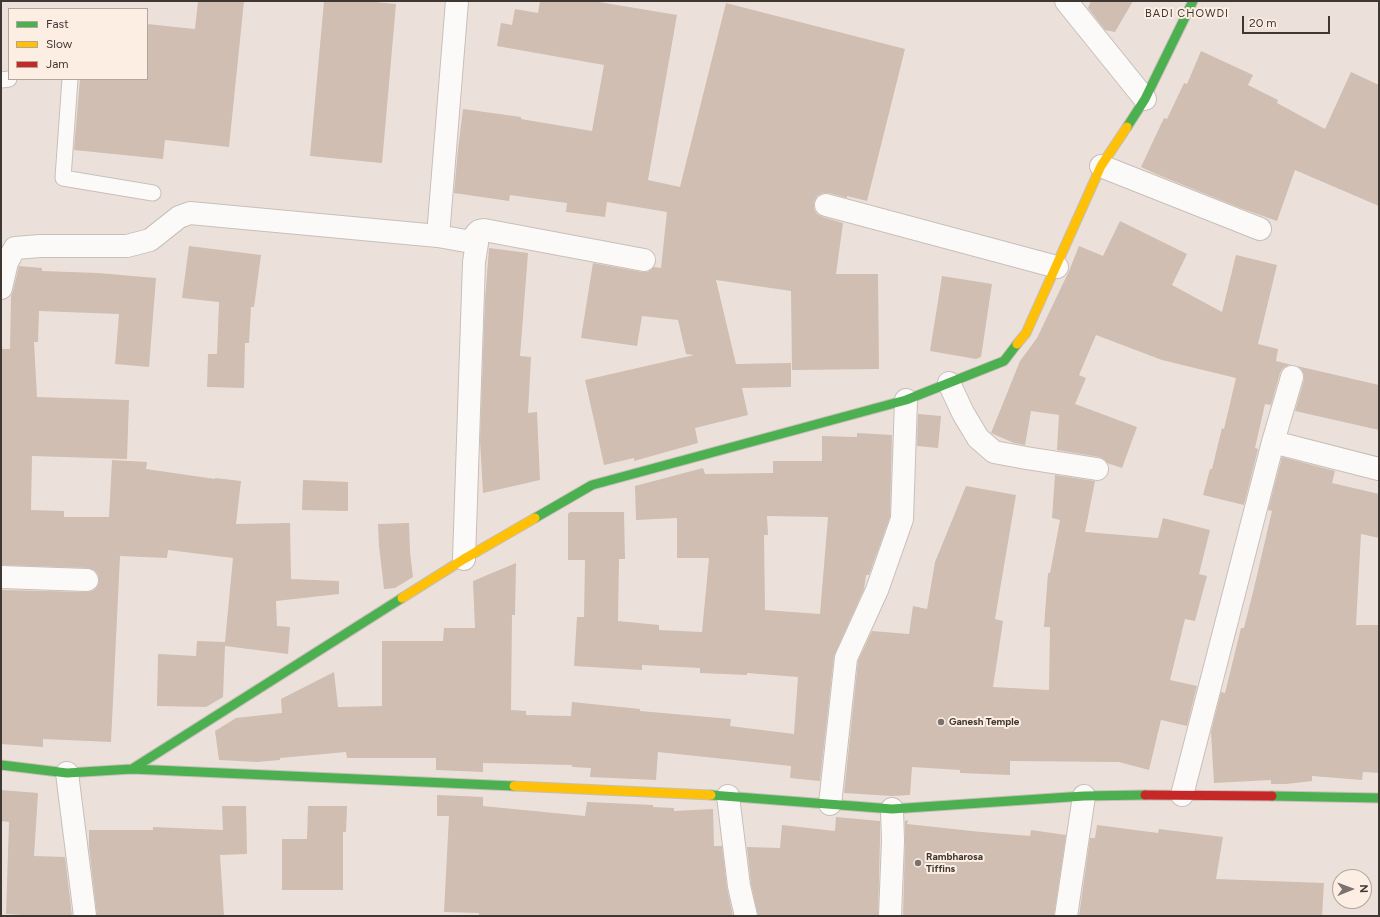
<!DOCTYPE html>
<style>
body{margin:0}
#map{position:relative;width:1380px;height:917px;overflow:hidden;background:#ece1da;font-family:Figtree,sans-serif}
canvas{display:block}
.frame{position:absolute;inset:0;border:2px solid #3f3732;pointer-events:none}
.legend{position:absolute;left:8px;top:8px;width:140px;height:72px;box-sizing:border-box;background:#fdeee4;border:1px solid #b1a59d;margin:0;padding:5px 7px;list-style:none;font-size:12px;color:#3f3732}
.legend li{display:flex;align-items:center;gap:8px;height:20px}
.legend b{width:20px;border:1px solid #b1a59d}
.north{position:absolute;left:1332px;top:869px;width:40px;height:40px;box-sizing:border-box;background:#fdeee4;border:1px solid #b1a59d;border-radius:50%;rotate:89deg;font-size:11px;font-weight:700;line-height:16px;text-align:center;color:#3f3732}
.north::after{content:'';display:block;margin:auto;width:14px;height:18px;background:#7c726d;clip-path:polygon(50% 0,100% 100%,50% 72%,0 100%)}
.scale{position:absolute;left:1242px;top:16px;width:88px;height:18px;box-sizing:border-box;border:2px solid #3f3732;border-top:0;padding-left:5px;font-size:12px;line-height:14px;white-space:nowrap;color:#3f3732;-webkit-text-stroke:3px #fdeee4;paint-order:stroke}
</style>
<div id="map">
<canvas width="1380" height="917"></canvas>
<div class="frame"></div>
<ul class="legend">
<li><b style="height:5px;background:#4caf50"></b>Fast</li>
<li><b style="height:5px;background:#ffc107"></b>Slow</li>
<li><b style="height:5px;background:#c62828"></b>Jam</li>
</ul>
<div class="north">N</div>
<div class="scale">20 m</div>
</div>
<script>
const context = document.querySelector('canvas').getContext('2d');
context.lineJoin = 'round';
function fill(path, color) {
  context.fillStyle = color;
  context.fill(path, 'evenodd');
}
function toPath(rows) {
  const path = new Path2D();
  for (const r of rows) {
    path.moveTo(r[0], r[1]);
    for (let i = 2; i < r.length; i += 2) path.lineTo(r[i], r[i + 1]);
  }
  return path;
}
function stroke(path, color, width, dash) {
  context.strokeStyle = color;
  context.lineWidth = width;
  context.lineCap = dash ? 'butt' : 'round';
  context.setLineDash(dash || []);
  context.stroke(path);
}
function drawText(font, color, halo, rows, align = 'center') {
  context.font = font + ' Figtree,sans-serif';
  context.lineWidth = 4;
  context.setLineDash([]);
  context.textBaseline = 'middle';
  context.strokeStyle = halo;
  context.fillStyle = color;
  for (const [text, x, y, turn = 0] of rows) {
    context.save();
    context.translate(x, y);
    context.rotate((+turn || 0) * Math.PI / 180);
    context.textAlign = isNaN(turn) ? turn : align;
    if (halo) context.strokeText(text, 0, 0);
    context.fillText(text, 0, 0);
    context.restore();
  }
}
fill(toPath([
 [198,1,244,1,229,147,165,140,163,159,74,150,80,79,147,79,147,24,195,29],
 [324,1,366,1,396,4,382,163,310,156],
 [540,1,593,1,677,15,648,180,680,187,726,3,905,49,867,201,847,196,847,198,829,193,823,193,817,196,814,202,814,209,817,214,823,217,843,223,836,274,878,274,879,369,792,370,791,291,716,280,736,364,791,363,791,387,742,388,748,415,695,428,698,443,634,461,634,458,604,465,585,380,694,355,686,354,678,320,642,316,637,346,581,338,593,263,642,272,648,272,654,267,661,268,667,212,607,202,605,217,566,212,567,203,510,195,509,201,454,193,458,149,463,109,521,117,521,119,592,131,604,65,497,46,501,23,512,25,515,9,538,13],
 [1091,1,1133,1,1115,32,1105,30,1088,8],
 [1201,51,1253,75,1248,85,1278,100,1277,103,1325,129,1351,72,1379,85,1379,206,1295,170,1277,221,1243,209,1156,174,1141,167,1164,118,1167,119,1184,83,1187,84],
 [1120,221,1187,254,1172,285,1222,312,1236,255,1277,265,1258,344,1278,349,1276,361,1292,365,1289,365,1283,368,1280,373,1271,405,1265,404,1255,448,1258,449,1244,505,1203,495,1210,469,1212,469,1222,428,1224,429,1236,378,1162,360,1096,335,1079,375,1086,378,1075,404,1137,427,1122,468,1107,463,1104,459,1099,457,1057,450,1059,415,1031,411,1025,445,1014,443,991,433,1020,361,1037,338,1069,271,1079,246,1103,256],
 [189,246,261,255,254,307,251,307,249,343,245,343,244,388,207,387,208,354,217,354,219,302,182,298],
 [489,248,528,253,520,356,531,357,528,413,537,412,540,480,483,493,480,441,485,300],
 [19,266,42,268,42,271,98,273,156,278,149,367,115,364,119,314,39,311,38,342,34,342,37,397,129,400,127,459,32,456,31,510,64,511,64,517,109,517,112,460,147,462,146,469,215,479,215,478,241,481,236,524,290,523,291,579,339,581,339,594,276,601,277,626,290,627,288,654,225,646,223,697,206,707,157,706,158,654,196,656,197,641,225,642,233,558,168,550,167,558,120,556,111,742,43,739,43,747,1,744,1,590,87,592,93,591,97,587,99,581,98,574,94,570,88,568,1,565,1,349,10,349,11,296,13,291],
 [942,276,992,284,981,357,976,359,930,351],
 [1297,366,1379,385,1379,430,1295,411,1304,380,1304,374,1301,369],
 [918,414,941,416,938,448,917,446],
 [857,433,892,435,890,517,869,575,866,575,864,589,834,656,820,781,790,778,791,766,658,752,656,780,590,777,591,768,572,767,572,765,483,763,483,772,436,770,436,758,347,758,346,752,280,758,280,760,257,762,219,760,215,731,236,718,282,713,281,699,334,672,338,707,382,706,382,641,443,641,444,628,475,628,473,581,516,563,515,615,512,615,511,710,526,711,526,715,571,716,572,702,640,709,640,711,731,719,730,726,794,734,798,677,747,673,747,675,700,673,700,668,642,665,642,670,574,666,577,617,584,617,585,560,568,560,568,514,570,512,624,512,625,559,619,559,618,621,659,625,659,630,702,632,709,558,677,558,677,518,636,520,635,486,703,468,705,474,773,473,773,461,822,461,822,436,857,437],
 [767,516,828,517,820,614,765,610,764,535,768,535],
 [1282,457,1335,471,1332,483,1379,494,1379,538,1361,534,1356,625,1379,625,1379,773,1363,772,1362,780,1312,776,1312,781,1286,784,1271,784,1271,780,1214,783,1211,732,1221,692,1225,693,1241,628,1244,628,1254,588,1272,511,1268,510],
 [1055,475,1095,481,1085,532,1158,538,1163,518,1210,530,1199,574,1207,576,1195,621,1185,619,1170,680,1197,686,1187,726,1161,720,1149,770,1119,762,1010,761,1010,775,960,773,960,770,912,767,910,795,892,796,844,793,858,661,872,631,909,634,913,606,927,609,935,562,966,486,1016,495,995,619,1003,621,993,687,1049,690,1050,627,1044,627,1048,573,1050,573,1060,520,1052,518],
 [303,480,348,482,348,511,302,510],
 [409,523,410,552,413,577,395,588,384,589,379,546,378,524],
 [1,790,38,793,34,856,65,857,72,916,40,916,6,914,9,822,1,821],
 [437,795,483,797,483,806,585,816,587,802,653,805,653,807,674,808,674,811,713,809,714,846,722,846,727,888,733,916,479,916,479,913,444,912,449,816,437,816],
 [222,806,246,806,247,854,220,855,224,916,97,916,89,847,89,830,153,830,153,827,223,830],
 [308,806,347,806,346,832,343,832,343,890,282,890,282,839,307,839],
 [836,817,880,821,880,841,878,916,758,916,751,884,747,847,780,848,782,825,835,831],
 [908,820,907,824,981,832,1030,836,1031,830,1066,835,1054,916,903,916,905,842,905,821],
 [1097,825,1158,833,1159,829,1223,837,1216,879,1324,883,1322,916,1079,916,1090,838,1095,838]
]), '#cfbeb1');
const lane = toPath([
 [70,79,63,178,153,193],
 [1,80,9,79]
]);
const street = toPath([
 [457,1,438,236,477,243,474,262,464,559],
 [1066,1,1145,99],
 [1101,166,1260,229],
 [826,205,1057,267],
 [477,243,476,234,479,231,484,230,644,260],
 [1,288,7,262,15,248,40,246,127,246,150,240,179,217,190,213,438,236],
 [949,383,963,413,978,438,994,452,1026,458,1097,469],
 [1273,442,1379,469],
 [1,577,87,580],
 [67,773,85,916],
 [1182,795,1273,442,1292,377],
 [728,796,739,886,746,916],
 [830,804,846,658,877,590,902,519,906,400],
 [890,916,893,841,892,809],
 [1066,916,1084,796]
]);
const fast = toPath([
 [1127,127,1145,99,1193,1],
 [535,518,592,485,906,400,1004,361,1017,344],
 [1,765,67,773,132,769,514,786],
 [132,769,402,598],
 [711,795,892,809,1084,796,1145,795],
 [1272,796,1379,798]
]);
const slow = toPath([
 [1017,344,1026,333,1101,166,1127,127],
 [402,598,464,559,535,518],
 [514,786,711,795]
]);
const jam = toPath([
 [1145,795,1272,796]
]);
stroke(lane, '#c7bfb9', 17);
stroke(street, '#c7bfb9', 24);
stroke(fast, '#c7bfb9', 11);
stroke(slow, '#c7bfb9', 11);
stroke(jam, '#c7bfb9', 11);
stroke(lane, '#fcfaf9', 15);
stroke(street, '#fcfaf9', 22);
stroke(fast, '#4caf50', 9);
stroke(slow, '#ffc107', 9);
stroke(jam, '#c62828', 9);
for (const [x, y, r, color] of [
 [941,722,4,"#7c726d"],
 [918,863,4,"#7c726d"]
]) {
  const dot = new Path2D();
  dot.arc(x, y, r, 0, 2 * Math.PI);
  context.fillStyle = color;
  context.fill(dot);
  stroke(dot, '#fdeee4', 1.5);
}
drawText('bold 10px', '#3f3732', '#fdeee4', [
 ["Ganesh Temple",949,722],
 ["Rambharosa",926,857],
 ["Tiffins",926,869]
], 'left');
context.letterSpacing = '1px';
drawText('11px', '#3f3732', '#fdeee4', [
 ["BADI CHOWDI",1187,14]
]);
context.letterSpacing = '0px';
</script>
